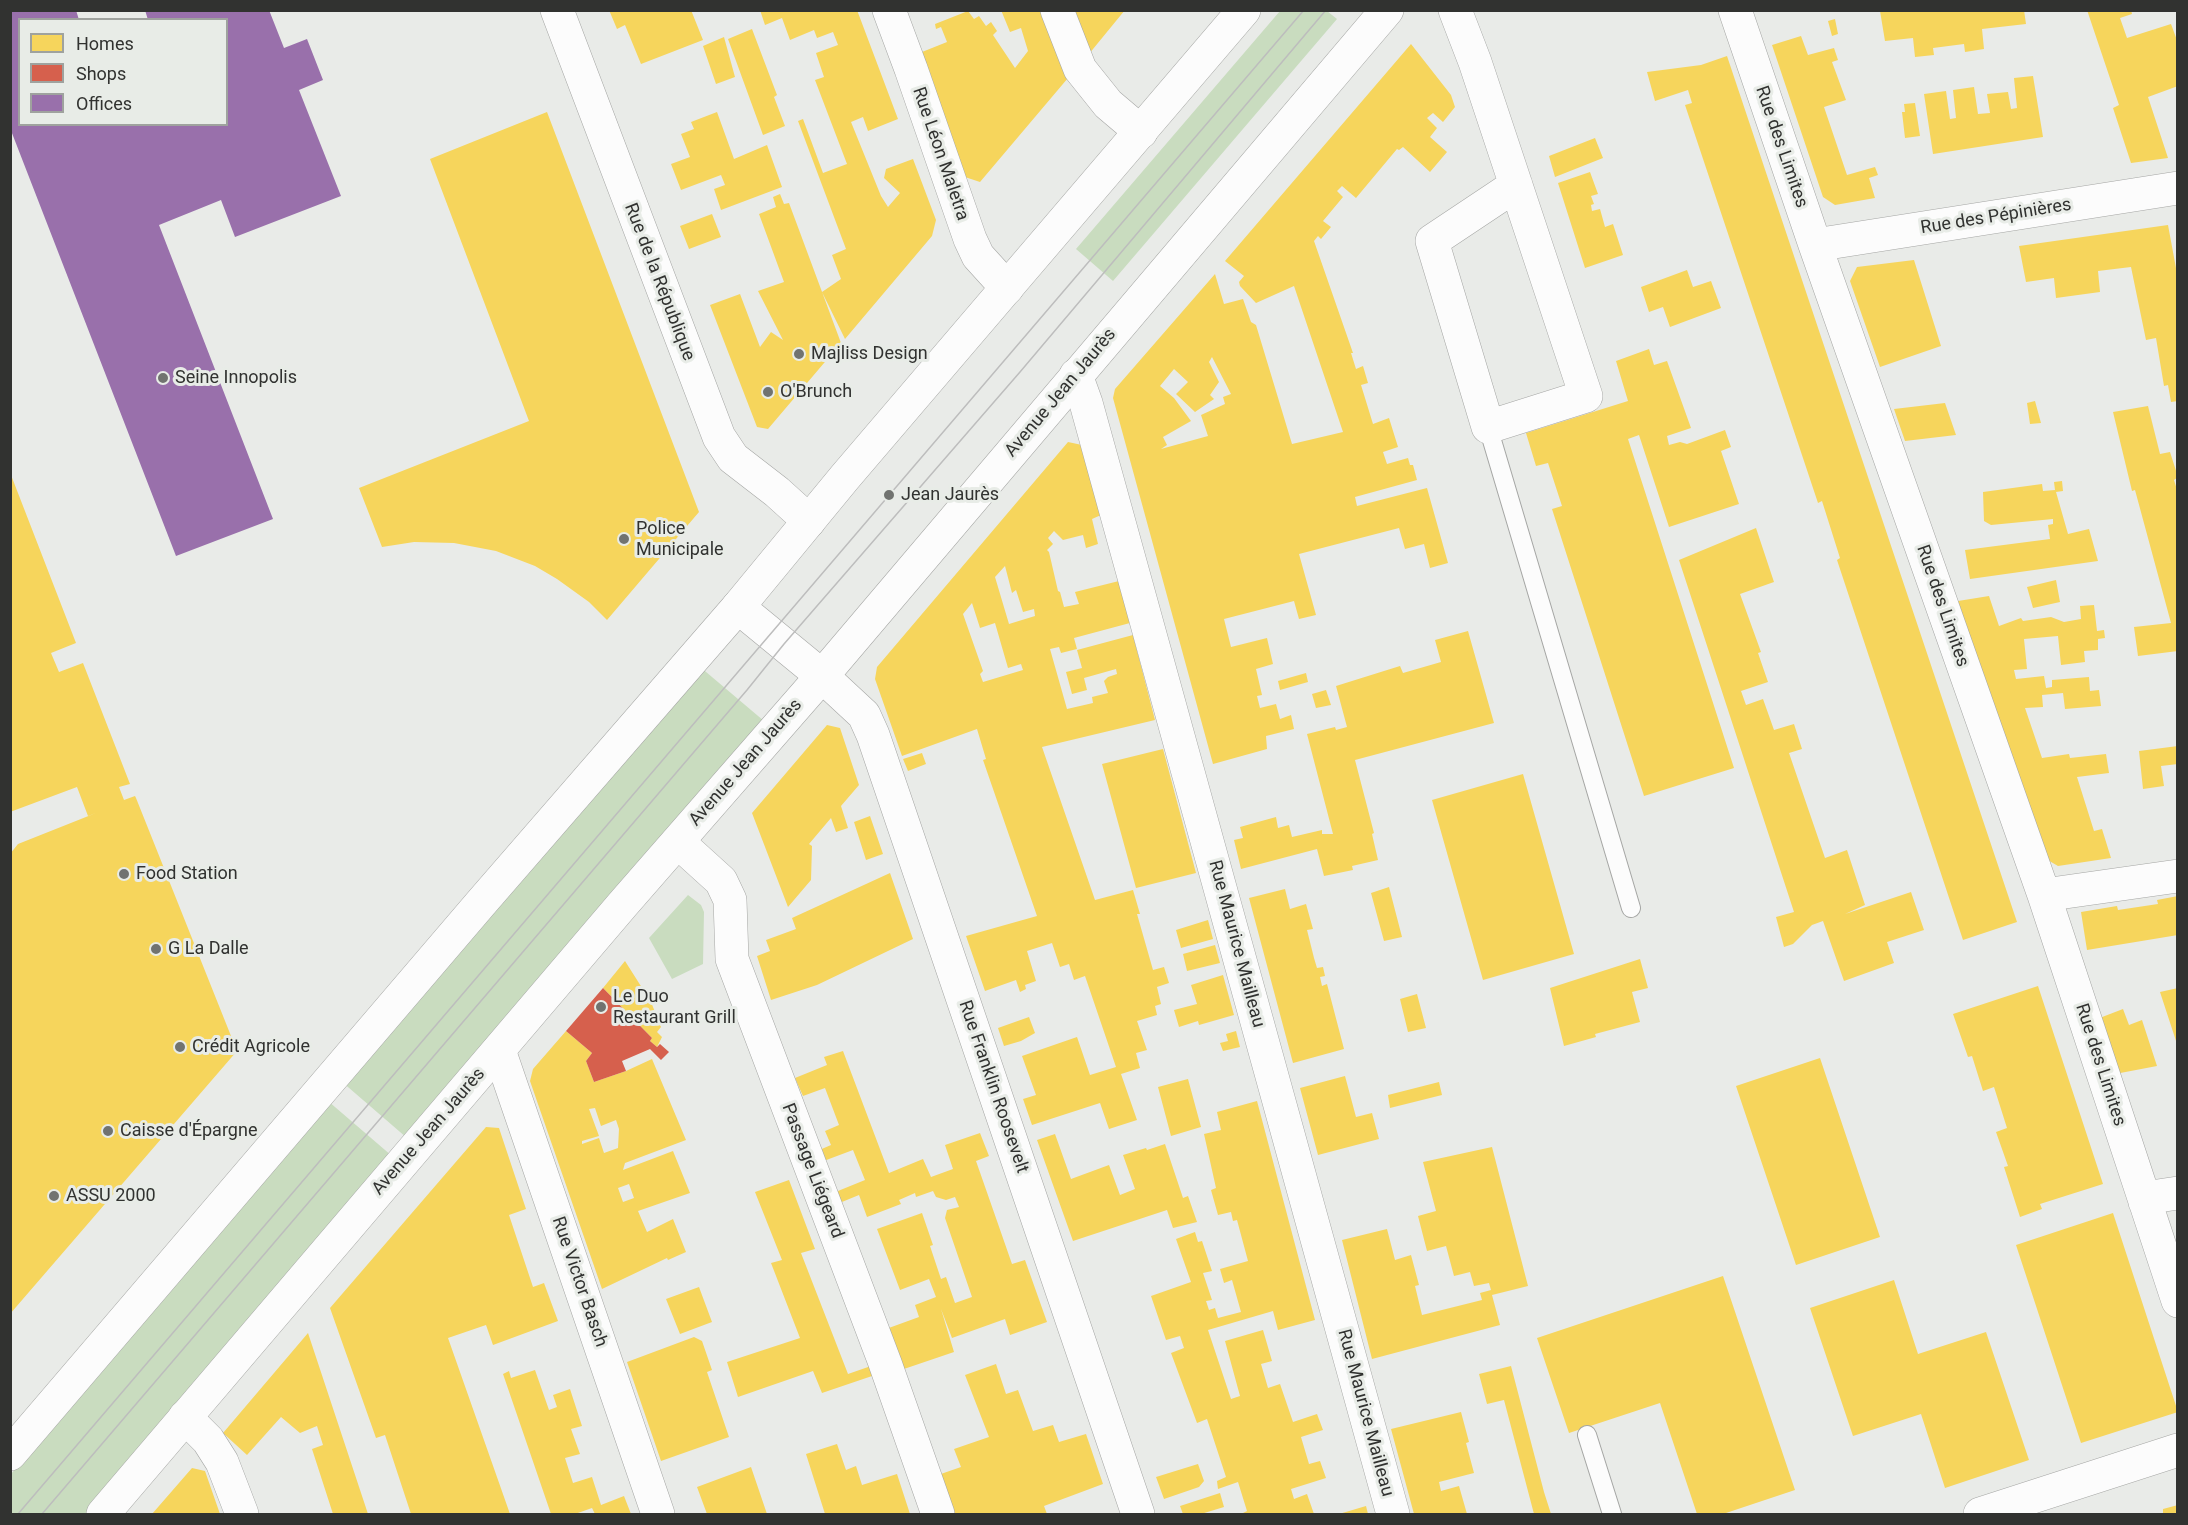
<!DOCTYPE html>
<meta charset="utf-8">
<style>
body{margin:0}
#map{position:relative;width:2188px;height:1525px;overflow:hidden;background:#e9ebe8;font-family:Roboto,sans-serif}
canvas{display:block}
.frame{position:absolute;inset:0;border:12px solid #313230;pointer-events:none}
.legend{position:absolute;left:18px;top:18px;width:210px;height:108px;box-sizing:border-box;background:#e8ece7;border:2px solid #9fa29e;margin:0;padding:8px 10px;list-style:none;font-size:18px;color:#313230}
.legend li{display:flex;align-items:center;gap:12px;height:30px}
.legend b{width:30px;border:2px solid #9fa29e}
</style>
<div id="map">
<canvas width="2188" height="1525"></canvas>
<div class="frame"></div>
<ul class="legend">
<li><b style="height:16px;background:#f6d55c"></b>Homes</li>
<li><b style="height:16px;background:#d6604d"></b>Shops</li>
<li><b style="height:16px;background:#9970ab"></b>Offices</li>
</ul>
</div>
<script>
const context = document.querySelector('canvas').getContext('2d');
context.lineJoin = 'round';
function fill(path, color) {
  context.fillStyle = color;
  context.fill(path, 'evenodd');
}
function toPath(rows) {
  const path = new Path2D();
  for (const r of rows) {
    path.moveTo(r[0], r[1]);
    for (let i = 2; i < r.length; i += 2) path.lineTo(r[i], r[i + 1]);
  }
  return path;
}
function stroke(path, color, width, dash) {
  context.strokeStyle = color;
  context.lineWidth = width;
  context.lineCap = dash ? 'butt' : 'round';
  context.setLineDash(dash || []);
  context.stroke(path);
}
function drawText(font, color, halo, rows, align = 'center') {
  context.font = font + ' Roboto,sans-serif';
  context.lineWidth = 6;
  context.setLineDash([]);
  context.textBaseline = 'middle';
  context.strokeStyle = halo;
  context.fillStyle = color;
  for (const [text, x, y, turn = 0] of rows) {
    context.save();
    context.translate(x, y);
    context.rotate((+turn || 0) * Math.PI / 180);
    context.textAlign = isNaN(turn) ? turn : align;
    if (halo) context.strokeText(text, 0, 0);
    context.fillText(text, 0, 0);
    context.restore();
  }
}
fill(toPath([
 [1280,11,1327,11,1337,19,1113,281,1076,249],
 [699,666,764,721,407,1138,341,1081],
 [688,895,701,905,704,912,703,964,672,979,649,938],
 [328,1101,392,1156,87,1514,11,1514,11,1474]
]), '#c9dcbf');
fill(toPath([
 [609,10,691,10,703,40,641,64,625,25,617,29],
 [760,10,857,10,898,119,868,131,863,117,851,122,881,196,888,207,900,193,884,178,886,169,913,159,936,220,932,236,845,339,822,292,841,279,832,255,846,249,798,121,803,119,823,173,847,164,815,80,824,77,816,53,838,45,833,32,817,38,814,30,790,40,782,18,765,25],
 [1001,10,1042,10,1068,78,980,182,962,176,917,54,947,42,941,27,936,29,935,24,968,11,974,19,979,16,986,26,991,22,997,31,993,35,1015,68,1028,51,1021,28,1010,32],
 [1061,10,1125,10,1084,60],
 [2024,10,2026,24,1982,29,1984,49,1965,52,1964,44,1933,48,1934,55,1915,57,1913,38,1885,41,1880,11],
 [2087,10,2131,10,2132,14,2120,18,2127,38,2171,24,2178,43,2178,86,2148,97,2168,158,2131,163,2113,108,2119,105],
 [1835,19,1838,34,1832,36,1828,21],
 [752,29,777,95,774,97,785,126,763,135,728,39],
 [1801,36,1808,55,1834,48,1838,60,1832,62,1846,100,1824,107,1847,175,1875,167,1878,175,1869,178,1875,198,1835,205,1823,197,1772,45],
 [724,37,735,77,716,84,703,46],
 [1411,44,1451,95,1455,107,1443,122,1433,113,1427,118,1437,128,1430,137,1447,152,1430,172,1403,147,1399,150,1397,149,1356,198,1342,186,1337,191,1343,197,1323,221,1331,227,1321,239,1318,236,1314,241,1353,353,1351,353,1356,369,1363,366,1368,383,1361,385,1373,424,1389,418,1398,447,1383,452,1387,464,1408,458,1410,465,1413,465,1417,480,1355,497,1357,506,1427,488,1448,563,1430,568,1424,544,1405,549,1399,528,1299,554,1316,615,1299,619,1294,601,1224,619,1231,647,1267,638,1273,664,1256,669,1262,695,1257,696,1260,708,1276,704,1280,719,1291,715,1294,729,1266,736,1267,749,1213,764,1113,398,1115,389,1215,274,1224,304,1243,299,1251,322,1256,325,1292,444,1343,432,1294,286,1256,303,1240,286,1239,282,1244,276,1225,261],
 [1212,357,1231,394,1223,397,1225,404,1201,415,1208,436,1161,449,1167,445,1163,437,1191,421,1174,398,1160,386,1174,369,1188,382,1176,394,1195,412,1214,399,1210,395,1219,382,1209,362],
 [1727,56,2017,922,1963,940,1837,560,1840,558,1822,501,1818,503,1685,105,1692,103,1688,90,1655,101,1647,72,1701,65],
 [2033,76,2043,137,1933,154,1924,94,1946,91,1950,119,1956,118,1953,90,1974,87,1978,114,1990,113,1987,94,2008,92,2011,109,2017,108,2014,78],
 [1915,103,1920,136,1905,138,1902,112,1905,112,1904,104],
 [547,112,699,512,607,620,589,602,557,579,535,566,496,551,454,543,414,542,382,547,359,488,529,421,430,159],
 [717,112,734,159,767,145,782,187,721,210,714,189,725,185,721,175,681,190,671,164,690,157,681,134,694,129,691,122],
 [1595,138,1603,158,1555,177,1549,156],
 [1590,172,1598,194,1591,196,1594,204,1591,205,1592,211,1600,209,1605,227,1613,224,1623,255,1585,268,1558,183],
 [780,194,784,204,789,203,841,343,768,429,757,427,710,305,740,294,760,347,771,332,783,340,758,291,784,282,759,214,776,207,773,197],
 [712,214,721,237,689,249,680,226],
 [2168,225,2178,279,2178,401,2171,402,2168,385,2164,386,2156,338,2146,340,2131,267,2098,271,2100,292,2056,298,2054,278,2026,282,2019,246],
 [1914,260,1941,346,1880,367,1850,281,1857,267],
 [1687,270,1693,287,1711,281,1721,308,1670,327,1663,307,1649,312,1641,287],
 [1649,349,1654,365,1667,361,1691,428,1667,436,1669,445,1680,442,1687,444,1725,430,1731,447,1721,451,1739,504,1669,527,1639,435,1628,439,1734,768,1644,796,1552,509,1562,506,1548,463,1536,466,1526,433,1628,401,1616,361],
 [2035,401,2041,423,2030,424,2027,403],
 [1945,403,1956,435,1905,441,1894,409],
 [2148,406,2160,454,2170,452,2178,477,2174,480,2178,493,2178,651,2138,656,2134,627,2171,623,2135,490,2132,491,2113,412],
 [1068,442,1082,445,1101,515,1092,519,1098,544,1086,548,1083,535,1063,540,1054,531,1048,538,1053,544,1047,550,1049,552,1058,591,1060,592,1064,607,1079,604,1075,592,1119,581,1130,623,1074,638,1077,649,1061,653,1059,647,1050,649,1067,709,1093,703,1092,697,1108,693,1104,681,1108,677,1117,674,1116,669,1084,678,1087,690,1072,694,1066,672,1082,668,1077,650,1133,635,1155,720,1042,747,1095,900,1133,890,1140,914,1137,914,1153,970,1164,967,1169,983,1157,987,1161,1004,1155,1006,1157,1015,1137,1021,1147,1050,1136,1053,1140,1068,1121,1074,1137,1120,1109,1129,1100,1103,1032,1125,1023,1099,1036,1095,1022,1056,1077,1037,1090,1075,1116,1067,1085,976,1074,980,1069,964,1060,967,1052,943,1027,951,1036,981,1025,985,1026,989,1020,992,1016,980,985,991,966,936,1037,916,983,760,986,759,977,729,902,756,875,679,877,667],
 [1005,566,1012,593,1016,590,1023,612,1034,609,1035,616,1009,624,995,577],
 [972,603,980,628,995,623,1008,668,1021,664,1023,670,983,682,980,674,983,671,963,614],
 [11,475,76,643,51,653,59,672,83,663,130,784,119,787,124,800,135,796,136,798,237,1051,10,1314,10,854,18,844,96,813,88,816,77,787,10,812],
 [2062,481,2063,491,2056,492,2068,534,2089,529,2098,561,1970,579,1965,550,2050,539,2048,525,2053,524,2053,519,1991,525,1984,521,1983,492,2042,484,2043,491,2055,490,2054,482],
 [1756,528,1774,582,1740,594,1761,652,1758,653,1768,682,1741,691,1746,705,1763,699,1774,730,1794,724,1802,749,1789,753,1825,858,1847,850,1865,905,1845,914,1911,892,1924,930,1887,942,1894,963,1844,981,1823,921,1812,925,1793,944,1784,947,1776,917,1794,912,1679,560],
 [2056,580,2060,602,2033,608,2027,587],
 [1989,596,1999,626,2021,618,2023,621,2051,617,2064,622,2081,619,2080,606,2094,605,2097,631,2104,630,2105,638,2098,639,2098,650,2084,651,2085,662,2061,665,2058,636,2024,639,2027,669,2014,670,2016,679,2044,676,2046,688,2052,687,2052,680,2089,677,2090,691,2099,690,2101,706,2065,709,2063,693,2042,695,2043,707,2025,708,2042,758,2069,754,2070,758,2106,754,2109,773,2077,777,2094,831,2102,829,2111,858,2058,866,2046,859,1958,601],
 [1468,631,1494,723,1355,760,1374,833,1372,834,1378,860,1352,866,1353,870,1324,876,1317,849,1241,869,1234,840,1243,838,1240,827,1276,817,1278,828,1289,825,1292,837,1322,830,1322,834,1333,834,1307,734,1335,727,1336,730,1347,727,1336,686,1400,666,1403,673,1441,662,1435,640],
 [1306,673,1308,682,1280,690,1278,681],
 [1326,690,1331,705,1316,708,1312,694],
 [827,725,840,728,859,785,841,806,848,828,836,832,831,818,809,844,812,846,811,880,788,907,752,813],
 [2178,746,2178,764,2161,766,2164,786,2143,789,2139,751],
 [1163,749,1196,873,1136,888,1102,764],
 [922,753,926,764,908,771,903,759],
 [1523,774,1574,954,1483,980,1432,800],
 [870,816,883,854,866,860,854,822],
 [890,873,913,939,817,985,771,1000,757,956,770,951,766,940,796,929,792,918],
 [1389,887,1402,937,1384,941,1371,893],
 [1285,889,1290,909,1306,904,1313,929,1307,930,1314,958,1317,968,1323,967,1325,976,1320,977,1322,986,1327,984,1344,1049,1293,1063,1249,898],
 [2178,896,2178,935,2087,950,2081,912,2117,906,2118,910,2158,904,2157,900],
 [1208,920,1213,939,1181,948,1176,930],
 [1215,945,1220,963,1187,971,1183,954],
 [1640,959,1648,988,1632,992,1640,1022,1595,1034,1596,1037,1564,1046,1550,988],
 [625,961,651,1002,661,1027,657,1032,662,1037,657,1047,650,1041,652,1038,603,988],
 [1223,975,1234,1015,1199,1025,1198,1021,1179,1027,1174,1010,1197,1004,1191,985],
 [2038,986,2103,1184,2040,1204,2042,1209,2020,1217,2004,1167,2008,1166,1996,1132,2007,1128,1994,1087,1983,1091,1972,1056,1968,1057,1953,1014],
 [2178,988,2178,1044,2177,1044,2160,992],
 [1417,994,1426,1028,1408,1032,1400,999],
 [2123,1009,2129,1025,2142,1020,2157,1066,2115,1074,2097,1019],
 [1029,1017,1035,1033,1021,1041,1004,1046,998,1028],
 [566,1031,592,1053,586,1061,594,1082,626,1071,652,1059,686,1140,625,1163,623,1170,673,1151,690,1193,638,1211,647,1232,673,1219,686,1252,668,1260,667,1258,602,1289,530,1081,533,1069],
 [595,1108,601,1126,616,1120,619,1129,618,1148,604,1153,599,1138,582,1144,582,1141,599,1136,589,1109],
 [629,1184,634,1198,623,1202,618,1188],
 [1236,1031,1240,1047,1223,1051,1220,1043,1228,1041,1226,1034],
 [843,1051,889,1173,923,1159,931,1177,953,1169,945,1145,980,1133,989,1156,976,1161,997,1221,1012,1264,1025,1260,1047,1322,1010,1335,1005,1319,952,1338,941,1309,954,1352,901,1370,886,1329,919,1317,915,1305,936,1297,929,1279,900,1290,877,1229,922,1213,933,1245,930,1246,941,1279,946,1277,955,1303,972,1297,945,1218,947,1210,959,1207,955,1197,946,1200,936,1197,933,1191,916,1197,915,1193,899,1200,901,1204,867,1217,859,1195,837,1204,833,1193,865,1180,853,1150,821,1162,817,1151,831,1145,825,1131,839,1125,825,1088,803,1096,795,1078,827,1065,824,1057],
 [1820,1058,1880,1237,1796,1265,1736,1086],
 [1345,1076,1356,1117,1372,1113,1379,1139,1318,1155,1300,1088],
 [1188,1079,1201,1127,1171,1136,1158,1087],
 [1439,1082,1442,1095,1390,1108,1388,1095],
 [1257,1101,1315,1320,1278,1330,1273,1311,1208,1330,1231,1399,1240,1396,1225,1341,1263,1330,1272,1361,1261,1364,1268,1388,1280,1384,1293,1422,1317,1414,1323,1430,1301,1437,1309,1464,1320,1461,1326,1478,1291,1489,1294,1499,1307,1494,1314,1514,1244,1514,1243,1513,1247,1511,1238,1482,1218,1489,1217,1481,1226,1477,1207,1419,1197,1423,1171,1353,1184,1348,1180,1336,1166,1340,1151,1296,1191,1282,1176,1239,1195,1232,1198,1242,1202,1241,1212,1271,1203,1273,1212,1300,1206,1301,1209,1310,1215,1308,1218,1318,1241,1312,1232,1280,1224,1283,1220,1269,1248,1261,1237,1220,1233,1221,1231,1212,1218,1215,1211,1190,1216,1188,1204,1134,1221,1130,1217,1112],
 [486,1127,499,1128,526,1209,509,1215,533,1287,544,1283,558,1321,493,1345,486,1325,448,1338,510,1514,411,1514,385,1435,376,1438,330,1308],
 [1055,1134,1071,1179,1109,1165,1120,1195,1135,1189,1123,1155,1146,1148,1147,1150,1165,1144,1183,1198,1188,1196,1197,1222,1173,1228,1167,1210,1073,1241,1037,1140],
 [1492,1147,1528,1286,1492,1295,1500,1325,1372,1359,1342,1240,1387,1229,1395,1260,1411,1255,1419,1285,1415,1286,1422,1315,1482,1300,1480,1293,1491,1290,1489,1283,1474,1286,1470,1272,1454,1276,1446,1246,1427,1251,1418,1216,1436,1211,1423,1162],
 [789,1180,815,1249,801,1253,848,1374,871,1366,875,1375,822,1393,813,1371,738,1397,727,1362,800,1338,771,1263,782,1260,755,1192],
 [2113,1213,2178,1412,2081,1443,2016,1245],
 [1723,1276,1795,1490,1723,1514,1697,1514,1660,1403,1569,1433,1537,1338],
 [1894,1280,1918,1354,1986,1332,2029,1460,1945,1488,1921,1414,1853,1436,1810,1308],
 [699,1287,712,1322,680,1334,666,1299],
 [308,1333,368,1514,333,1514,312,1449,323,1445,317,1426,300,1433,281,1417,247,1455,223,1433],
 [694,1337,702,1341,712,1370,707,1372,729,1437,661,1461,627,1362],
 [996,1364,1006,1394,1018,1390,1033,1431,1053,1425,1059,1442,1086,1434,1103,1484,1044,1506,1047,1514,952,1514,938,1475,961,1467,954,1449,989,1437,965,1375],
 [1511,1366,1544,1492,1551,1514,1534,1514,1504,1400,1487,1404,1479,1374],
 [535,1370,549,1410,557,1407,553,1395,570,1389,582,1426,571,1429,580,1454,565,1458,573,1483,592,1477,601,1505,624,1496,631,1514,595,1514,592,1508,575,1514,551,1514,503,1374,509,1371,511,1378],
 [1461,1412,1469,1442,1466,1443,1474,1473,1439,1482,1441,1491,1459,1486,1467,1514,1414,1514,1391,1429],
 [837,1444,846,1470,856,1466,862,1485,897,1474,910,1514,825,1514,806,1454],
 [1198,1464,1204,1481,1199,1487,1164,1499,1156,1477],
 [751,1467,767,1514,707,1514,697,1487],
 [192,1468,205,1471,220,1514,152,1514],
 [1220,1493,1224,1507,1201,1514,1183,1514,1180,1506],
 [2178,1505,2178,1514,2163,1514,2163,1509],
 [1366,1506,1368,1514,1339,1514]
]), '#f6d55c');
fill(toPath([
 [603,988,652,1038,650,1041,657,1047,660,1044,669,1052,661,1060,650,1049,622,1061,626,1071,594,1082,586,1061,592,1053,566,1031]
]), '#d6604d');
fill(toPath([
 [10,10,76,10,79,20,20,20,20,124,226,124,226,20,148,20,145,10,269,10,284,48,307,39,323,80,299,90,341,196,235,237,221,200,159,225,273,519,176,556,10,128]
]), '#9970ab');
const service = toPath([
 [1488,427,1631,908],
 [1587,1435,1612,1514]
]);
const minor = toPath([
 [557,10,719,437,733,458,777,492,809,521],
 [889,10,911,69,970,239,978,256,1007,288],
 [1057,10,1080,69,1108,104,1141,132],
 [1455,10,1475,62,1586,396,1488,427,1432,241,1516,185],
 [1735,10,1815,245,2044,895,2178,1301],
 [1815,245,2178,188],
 [1076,375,1086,403,1393,1514],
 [738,607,822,676,864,715,873,735,1138,1514],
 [678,842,721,881,730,900,732,959,885,1363,938,1514],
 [2044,895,2178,876],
 [499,1050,658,1514],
 [2145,1202,2158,1196,2178,1193],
 [185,1417,208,1440,222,1462,242,1514],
 [1980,1514,2178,1450]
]);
const secondary = toPath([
 [10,1454,481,903,738,607,845,477,1244,10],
 [103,1514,623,904,822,676,1387,10]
]);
stroke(service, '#a5a6a4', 20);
stroke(minor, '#a5a6a4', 34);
stroke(secondary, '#a5a6a4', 34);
stroke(service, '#fcfcfc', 18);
stroke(minor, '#fcfcfc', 33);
stroke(secondary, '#fcfcfc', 33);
stroke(toPath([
 [18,1514,1304,10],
 [42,1514,747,690,784,644,1020,372,1326,10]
]), '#bdbdbd', 1.5);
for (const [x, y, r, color] of [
 [799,354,6,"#717370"],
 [163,378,6,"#717370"],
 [768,392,6,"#717370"],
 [889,495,6,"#717370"],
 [624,539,6,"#717370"],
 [124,874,6,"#717370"],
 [156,949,6,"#717370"],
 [601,1007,6,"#717370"],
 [180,1047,6,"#717370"],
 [108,1131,6,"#717370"],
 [54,1196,6,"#717370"]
]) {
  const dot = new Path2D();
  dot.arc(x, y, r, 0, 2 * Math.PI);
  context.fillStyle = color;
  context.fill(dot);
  stroke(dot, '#e8ece7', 2);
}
drawText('18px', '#313230', '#e8ece7', [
 ["Rue des Limites",1781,147,71],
 ["Rue Léon Maletra",940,154,71],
 ["Rue des Pépinières",1996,217,-9],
 ["Rue de la République",659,282,69],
 ["Avenue Jean Jaurès",1061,393,-50],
 ["Rue des Limites",1942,606,71],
 ["Avenue Jean Jaurès",746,763,-49],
 ["Rue Maurice Mailleau",1236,944,75],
 ["Rue des Limites",2100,1065,72],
 ["Rue Franklin Roosevelt",993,1087,71],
 ["Avenue Jean Jaurès",429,1132,-49],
 ["Passage Liégeard",812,1171,69],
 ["Rue Victor Basch",579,1282,71],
 ["Rue Maurice Mailleau",1365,1413,75]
]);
drawText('18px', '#313230', '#e8ece7', [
 ["Majliss Design",811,354],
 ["Seine Innopolis",175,378],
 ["O'Brunch",780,392],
 ["Jean Jaurès",901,495],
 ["Police",636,529],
 ["Municipale",636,550],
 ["Food Station",136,874],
 ["G La Dalle",168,949],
 ["Le Duo",613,997],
 ["Restaurant Grill",613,1018],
 ["Crédit Agricole",192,1047],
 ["Caisse d'Épargne",120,1131],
 ["ASSU 2000",66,1196]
], 'left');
</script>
